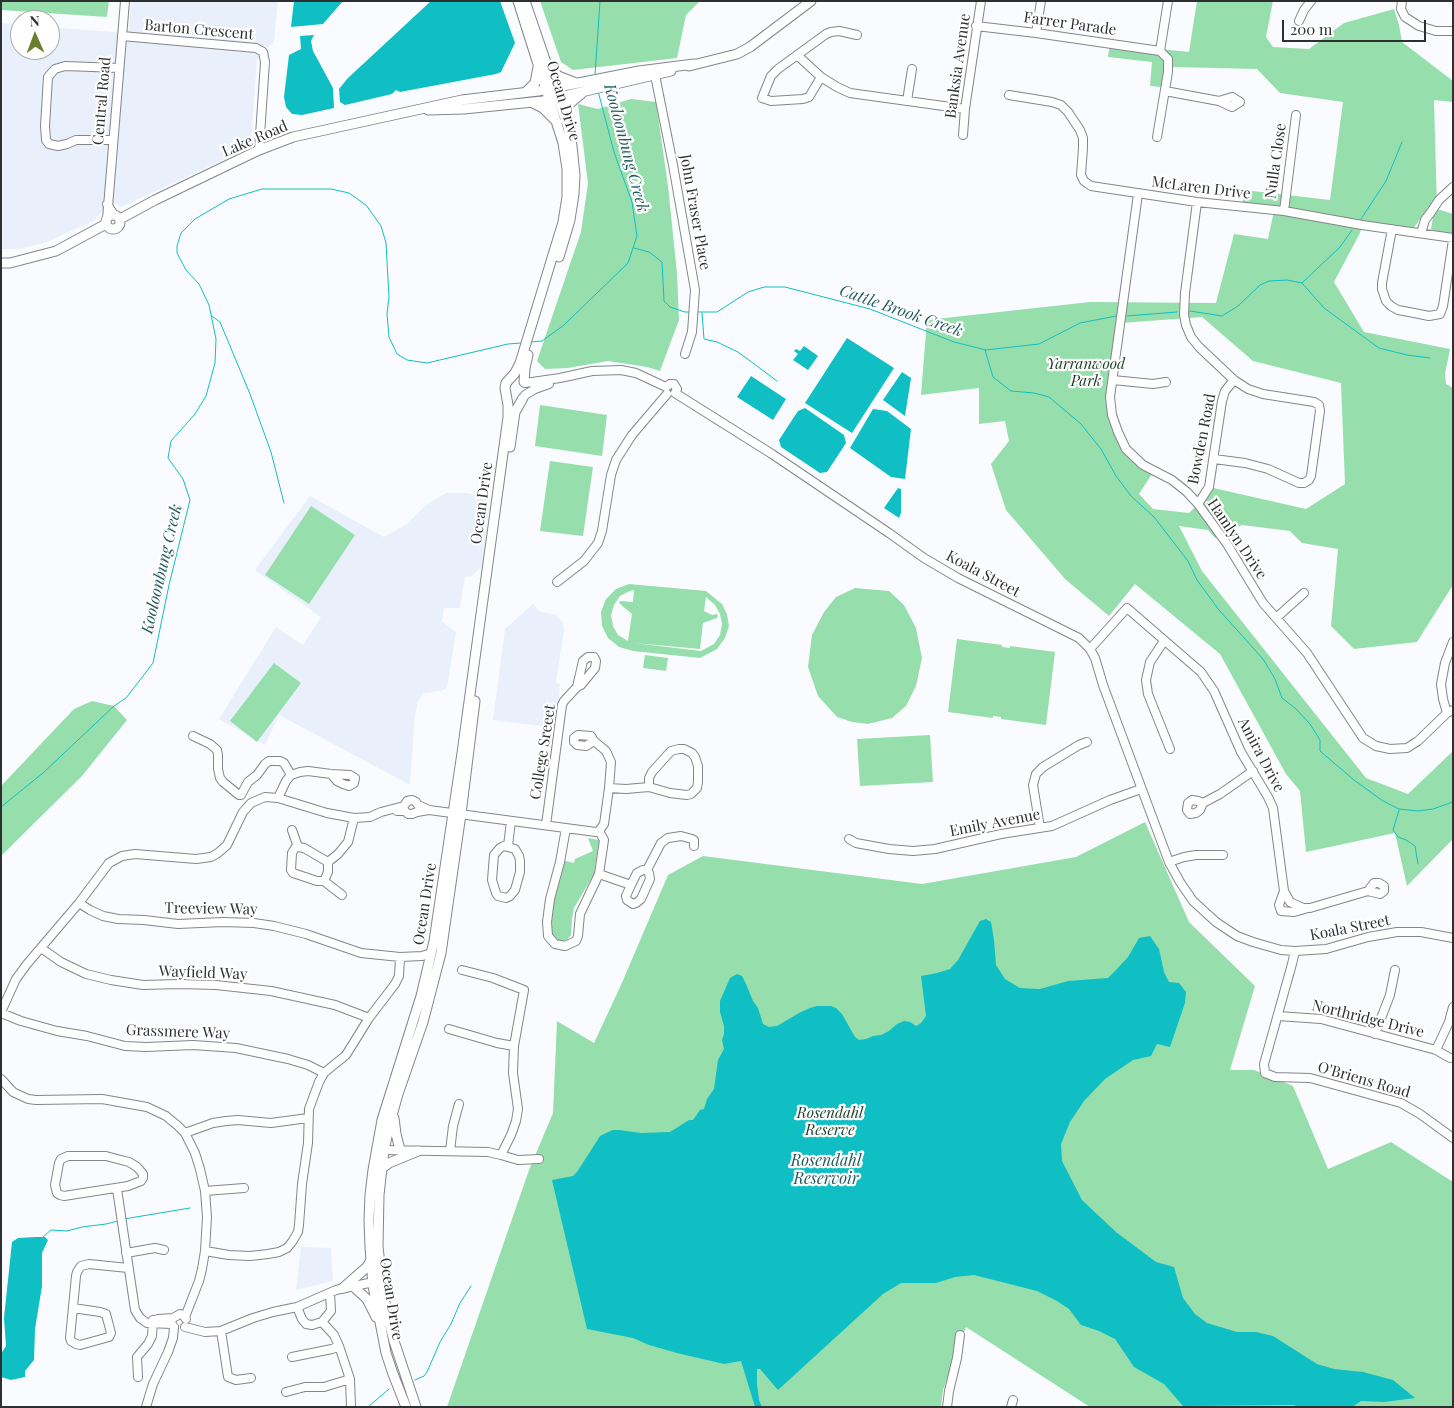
<!DOCTYPE html>
<style>
body{margin:0}
#map{position:relative;width:1454px;height:1408px;overflow:hidden;background:#f9fbfe;font-family:"Playfair Display",serif}
canvas{display:block}
.frame{position:absolute;inset:0;border:2px solid #2e2f31;pointer-events:none}
.north{position:absolute;left:10px;top:10px;width:50px;height:50px;box-sizing:border-box;background:#fff;border:1px solid #abacad;border-radius:50%;rotate:358deg;font-size:14px;font-weight:700;line-height:20px;text-align:center;color:#2e2f31}
.north::after{content:'';display:block;margin:auto;width:18px;height:22px;background:#697e2e;clip-path:polygon(50% 0,100% 100%,50% 72%,0 100%)}
.scale{position:absolute;left:1282px;top:20px;width:144px;height:22px;box-sizing:border-box;border:2px solid #2e2f31;border-top:0;padding-left:6px;font-size:15px;line-height:18px;white-space:nowrap;color:#2e2f31;-webkit-text-stroke:4px #fff;paint-order:stroke}
</style>
<div id="map">
<canvas width="1454" height="1408"></canvas>
<div class="frame"></div>
<div class="north">N</div>
<div class="scale">200 m</div>
</div>
<script>
const context = document.querySelector('canvas').getContext('2d');
context.lineJoin = 'round';
function fill(path, color) {
  context.fillStyle = color;
  context.fill(path, 'evenodd');
}
function toPath(rows) {
  const path = new Path2D();
  for (const r of rows) {
    if (r.length === 3) {
      path.moveTo(r[0] + r[2], r[1]);
      path.arc(r[0], r[1], r[2], 0, 2 * Math.PI);
      continue;
    }
    path.moveTo(r[0], r[1]);
    for (let i = 2; i < r.length; i += 2) path.lineTo(r[i], r[i + 1]);
  }
  return path;
}
function stroke(path, color, width, dash) {
  context.strokeStyle = color;
  context.lineWidth = width;
  context.lineCap = dash ? 'butt' : 'round';
  context.setLineDash(dash || []);
  context.stroke(path);
}
function drawText(font, color, halo, rows, align = 'center') {
  context.font = font + ' "Playfair Display",serif';
  context.lineWidth = 4.5;
  context.setLineDash([]);
  context.textBaseline = 'middle';
  context.strokeStyle = halo;
  context.fillStyle = color;
  for (const [text, x, y, turn = 0] of rows) {
    context.save();
    context.translate(x, y);
    context.rotate((+turn || 0) * Math.PI / 180);
    context.textAlign = isNaN(turn) ? turn : align;
    if (halo) context.strokeText(text, 0, 0);
    context.fillText(text, 0, 0);
    context.restore();
  }
}
fill(toPath([
 [131,1,278,1,274,41,257,59,251,143,247,149,121,207,115,204,100,213,95,220,45,243,18,249,1,249,1,23,20,25,20,50,50,50,50,27,112,32,129,30],
 [446,493,465,493,490,497,482,566,472,576,465,577,460,608,444,608,442,622,456,632,447,688,440,691,423,693,418,702,415,715,410,785,279,715,265,745,219,719,276,627,303,645,321,617,255,570,310,496,384,537,407,524,426,505],
 [533,604,539,611,556,615,563,623,564,630,556,683,560,684,556,728,493,720,505,629],
 [301,1247,331,1248,333,1281,296,1290]
]), '#e9f0fc');
fill(toPath([
 [1,1,109,1,107,17,1,10],
 [540,1,700,1,686,15,677,58,573,70,561,62],
 [1197,1,1273,1,1266,37,1273,47,1309,49,1344,23,1394,9,1399,25,1402,42,1453,81,1453,102,1434,100,1437,209,1453,214,1453,235,1436,232,1431,229,1434,211,1436,209,1428,208,1413,229,1362,225,1360,233,1334,282,1364,332,1450,349,1445,374,1446,384,1453,388,1453,585,1417,642,1354,649,1331,626,1338,549,1302,543,1290,531,1242,525,1215,538,1208,530,1179,526,1202,571,1366,778,1408,794,1453,751,1453,839,1407,886,1395,833,1306,852,1300,791,1286,774,1220,654,1135,584,1109,616,1065,579,1006,510,991,464,1009,441,1005,421,979,424,979,388,921,395,927,320,1090,302,1216,303,1234,234,1268,239,1274,211,1242,207,1244,190,1330,200,1343,102,1280,93,1257,69,1172,67,1170,88,1150,86,1152,62,1108,57,1110,44,1189,52],
 [1202,317,1253,361,1341,383,1345,484,1306,509,1209,487,1198,504,1189,513,1153,509,1139,494,1154,471,1126,449,1110,397,1121,323],
 [631,99,656,102,668,186,677,273,679,320,660,371,647,367,608,361,568,368,545,369,537,361,581,232,588,183,578,104,598,109],
 [540,405,607,415,602,456,535,446],
 [550,461,593,467,583,536,540,531],
 [311,506,355,535,309,604,265,575],
 [629,584,706,591,722,604,727,614,729,626,725,638,717,649,700,658,633,651,619,647,608,638,602,626,601,612,606,599,616,589],
 [634,590,633,602,621,601,619,602,620,604,632,614,628,641,618,635,613,626,611,615,614,605,620,596,630,591],
 [706,597,715,605,720,614,722,624,720,635,714,644,701,651,634,643,700,649,703,623,717,618,718,616,717,614,712,615,704,611],
 [855,588,889,591,904,605,916,628,922,658,916,686,906,706,892,718,868,724,852,722,837,717,818,696,808,667,812,635,824,612,836,597],
 [957,639,1002,645,1002,647,1010,648,1010,646,1055,652,1046,725,1001,719,1001,717,993,716,993,718,948,712],
 [645,655,668,658,666,671,643,668],
 [274,663,301,683,257,742,230,721],
 [92,701,114,706,127,720,82,776,1,856,1,786,74,709],
 [930,735,933,782,860,786,857,739],
 [1145,822,1189,922,1255,986,1230,1070,1254,1070,1293,1086,1328,1169,1391,1142,1453,1182,1453,1407,1090,1407,966,1327,943,1390,941,1407,447,1407,529,1170,553,1113,557,1021,594,1043,621,985,668,875,703,856,922,884,1076,857],
 [588,838,599,840,594,874,574,908,572,919,571,935,567,940,561,942,553,941,547,928,562,860,574,863,575,859,593,851]
]), '#96dfad');
fill(toPath([
 [294,1,343,1,323,24,291,27],
 [431,1,500,1,515,43,501,72,496,74,400,92,396,90,392,94,345,105,340,102,339,89,348,78],
 [314,35,311,41,313,51,333,88,334,108,302,115,292,114,286,107,284,97,289,55,301,49,300,36],
 [847,338,894,368,852,433,805,403],
 [804,346,818,356,808,370,793,360,798,354,794,351,796,349,800,351],
 [902,372,911,378,905,416,883,400],
 [751,376,786,399,773,420,737,397],
 [805,408,844,435,846,443,827,472,820,473,781,447,779,440,798,411],
 [873,409,887,411,911,429,905,479,891,477,850,448],
 [898,488,901,489,901,513,899,518,884,508],
 [986,919,991,922,994,940,996,965,1005,979,1020,988,1040,989,1068,981,1108,978,1116,970,1128,957,1139,938,1150,936,1159,949,1164,972,1169,982,1179,983,1186,992,1185,1003,1170,1047,1157,1044,1151,1056,1133,1060,1105,1079,1084,1101,1070,1122,1061,1144,1062,1161,1082,1200,1116,1232,1156,1262,1174,1267,1183,1298,1195,1314,1207,1323,1237,1332,1256,1332,1273,1336,1317,1364,1334,1369,1363,1372,1393,1380,1415,1398,1384,1402,1361,1401,1352,1407,1300,1407,1294,1405,1183,1406,1164,1384,1134,1367,1115,1339,1099,1331,1081,1325,1069,1309,1057,1301,1037,1291,974,1275,955,1277,936,1283,901,1283,883,1294,778,1390,760,1369,757,1369,757,1384,759,1400,762,1407,755,1407,741,1361,724,1364,677,1353,649,1345,633,1338,587,1329,552,1180,573,1176,577,1172,600,1136,606,1133,613,1130,619,1130,641,1133,670,1132,689,1120,693,1120,700,1110,704,1109,707,1099,714,1089,718,1060,724,1049,722,1040,724,1034,724,1026,720,1012,720,1001,730,978,737,974,742,976,746,984,753,1001,758,1008,763,1024,769,1027,777,1026,799,1013,810,1008,817,1006,831,1006,836,1008,842,1014,855,1037,859,1040,866,1039,873,1036,881,1035,889,1031,897,1024,904,1021,910,1022,916,1026,921,1023,926,1016,921,976,937,973,950,969,958,960,980,921],
 [36,1237,45,1237,48,1240,42,1253,42,1286,35,1329,34,1360,25,1371,25,1377,11,1380,1,1377,1,1354,6,1346,4,1318,12,1242,18,1238]
]), '#0fbfc3');
stroke(toPath([
 [595,75,600,1],
 [1361,219,1386,181,1402,142],
 [634,248,649,252,662,262,664,301,670,307,685,312,690,312],
 [1302,283,1324,308,1379,348,1407,355,1430,358],
 [1190,311,1222,316,1238,306,1260,285,1269,281,1287,280,1302,283,1340,247,1352,230],
 [697,312,717,312,748,292,764,287,785,287,870,309,954,342,986,350,1039,344,1080,323,1116,316],
 [702,313,704,339,717,342,738,352,777,381],
 [212,316,220,322,250,394,271,452,284,503],
 [1127,316,1177,312],
 [530,342,542,341,564,325,628,263,637,236,632,202,614,152,598,91],
 [985,350,993,377,1011,391,1034,393,1049,397,1081,424,1101,449,1116,476,1131,496,1154,517,1188,561,1197,580,1219,610,1263,659,1275,679,1282,698,1295,708,1310,724,1320,740,1320,751,1354,780,1383,801,1399,809,1418,811,1433,809,1453,802],
 [1,807,43,773,114,706,126,698,153,663,169,585,190,500,183,479,168,458,171,441,195,414,206,396,215,363,216,339,209,305,199,284,186,270,177,253,177,246,181,233,195,219,229,199,262,189,331,189,349,193,366,205,381,226,386,243,389,297,387,314,389,337,397,354,407,360,427,363,508,344,521,343],
 [1399,810,1393,830,1398,837,1406,840,1415,846,1418,864],
 [124,1219,190,1208],
 [43,1237,51,1230,67,1231,82,1227,106,1224,118,1221],
 [415,1380,424,1376,427,1372,440,1342,451,1324,460,1303,471,1286],
 [368,1407,389,1389]
]), '#0fbfc3', 1);
const minor = toPath([
 [1402,1,1401,9,1405,17,1419,26,1436,31,1453,31],
 [1299,21,1304,10,1311,1],
 [976,26,1036,33,1160,51],
 [1036,33,1041,1],
 [122,36,256,48,263,52,265,62,259,150],
 [1160,51,1168,1],
 [797,55,821,77,837,87,850,93,965,109],
 [654,70,673,165,695,290,692,332,685,354],
 [821,77,809,97,803,99,771,101,762,98,771,76,778,69,826,34,831,32,839,31,857,35],
 [1165,91,1219,101,1232,97,1240,102,1232,107,1219,101],
 [1009,95,1052,102,1061,105,1068,112,1080,130,1083,138,1083,148,1081,175,1084,181,1091,186,1197,202,1284,211,1362,225,1453,238],
 [907,101,912,69],
 [963,135,965,109,981,1],
 [1157,137,1168,72,1168,59,1160,51],
 [113,140,76,140,67,144,58,146,49,144,46,140,45,126,48,77,55,69,65,66,119,68],
 [1138,194,1110,397,1112,415,1118,432,1126,449,1143,465,1172,480,1187,492,1198,504,1227,544,1263,603,1307,653,1363,738,1376,746,1390,749,1407,748,1418,741,1447,713,1453,710],
 [1197,202,1185,293,1184,315,1186,325,1191,337,1199,347,1234,380,1248,389,1263,394,1314,402,1319,405,1320,411,1311,476,1309,480,1304,483,1299,483,1268,469,1245,463,1214,459],
 [107,204,114,215],
 [1284,211,1296,115],
 [107,219,125,1],
 [1392,229,1382,283,1382,289,1386,301,1391,306,1398,310,1409,312,1429,316,1440,314,1443,306,1453,240],
 [1421,233,1425,220,1431,212,1439,200,1453,187],
 [1113,380,1153,384,1166,382],
 [525,383,560,378,592,371,621,370,636,373,666,387],
 [666,387,670,384,674,384,677,389,675,393],
 [675,393,772,454,889,533,924,558,958,578,1079,638,1090,649,1095,658,1103,685,1169,862,1180,882,1193,901,1216,922,1237,936,1253,942,1281,950,1295,951,1326,949,1368,937,1397,932,1421,932,1453,938],
 [525,395,535,389,549,384],
 [1198,504,1209,487,1222,401,1225,391,1234,380],
 [557,582,584,561,598,543,602,531,611,475,616,460,632,435,667,394],
 [1276,618,1304,593],
 [1164,641,1150,662,1146,680,1148,694,1170,749],
 [1090,649,1127,608,1201,672,1214,691,1241,752,1268,797,1273,808,1284,891,1290,902,1303,908,1310,908,1368,891,1380,894,1384,891,1384,886,1379,883,1374,883,1368,891],
 [1447,713,1443,699,1441,684,1445,663,1453,642],
 [193,736,210,744,217,750,218,755,218,769,220,778,223,782,239,795,241,795,248,782,257,775,265,764,269,761,280,761,284,763,291,775],
 [594,741,586,746,577,745,574,742,574,738,578,735,591,736,594,741,606,751,611,762,609,788],
 [278,798,286,781,291,775,300,772,308,771,331,774,350,775,355,778,354,783,349,786,343,784,337,781,331,774],
 [1203,803,1198,801,1192,800,1188,803,1187,810,1190,814,1196,813,1200,810,1203,803,1220,794,1253,771],
 [397,811,405,811,408,814,412,814,417,812,429,810],
 [546,825,562,705,564,701,577,687,581,685,595,668,596,661,594,657,588,657,583,661,577,687],
 [566,828,560,862,550,899,547,922,548,936,555,944,565,946,576,941,578,936,580,914,599,874],
 [1040,828,1033,785,1036,774,1043,767,1079,745,1087,742],
 [292,830,298,847],
 [599,831,604,840,599,874,631,885],
 [849,839,856,843,889,849,913,851,935,849,1001,834,1052,826,1110,800,1141,789],
 [504,846,515,849,519,856,520,861,520,872,515,890,510,896,506,898,498,896,496,893,492,880,494,855,500,848,504,846],
 [508,846,511,821],
 [328,862,304,848,298,847,295,848,292,853,291,870,293,873,317,881,324,881,342,895],
 [1169,862,1184,857,1196,855,1223,855],
 [643,870,647,870,649,873,650,879,641,899,636,903,633,904,627,900,626,896,631,885,637,873,643,870],
 [647,870,661,843,668,838,681,836,692,839,694,840,694,846],
 [324,881,328,872,328,862,338,854,348,842,354,818],
 [1284,891,1279,905,1281,911,1294,912,1305,909],
 [79,903,90,910,103,916,118,919,144,920,178,924,223,922,254,923,274,926,306,934,361,953,400,957,422,956,431,953],
 [41,948,61,962,86,974,111,980,143,985,179,984,216,985,271,991,335,1005,369,1018],
 [1295,951,1292,964,1264,1064,1265,1073,1275,1077,1310,1078,1401,1103,1420,1114,1453,1138],
 [1,1012,16,979,27,964,79,903,109,863,122,856,135,854,196,859,211,857,218,853,227,845,243,812,251,803,265,797,278,798,327,813,354,818,370,817,381,812,404,806,407,801,412,800,416,802,418,805,429,810,596,832,599,831,604,824,609,788,626,789,649,787,670,793,687,795,691,794,697,788,698,782,698,766,695,757,692,753,684,749,679,749,671,751,652,772,649,778,649,787],
 [1,1013,21,1021,57,1031,87,1036,125,1046,146,1047,193,1045,236,1048,288,1059,308,1065,324,1073],
 [1278,1016,1321,1019,1436,1050,1450,1058],
 [449,1029,497,1043,514,1046],
 [1375,1034,1390,995,1395,970],
 [1436,1050,1449,1022,1453,1007],
 [1,1079,13,1092,28,1099,36,1100,102,1099,147,1107,166,1116,178,1126,185,1133,195,1153,200,1169,205,1191,207,1217,205,1251,202,1269,199,1281,185,1317],
 [185,1133,213,1123,226,1121,238,1120,271,1123,308,1118],
 [384,1150,488,1152,501,1155,511,1135,516,1121,518,1109,513,1073,514,1046,524,990,493,978,462,970],
 [450,1151,453,1126,459,1104],
 [501,1155,518,1160,539,1159],
 [68,1156,106,1156,121,1160,129,1162,137,1167,143,1174,143,1178,141,1181,128,1186,64,1196,60,1195,57,1193,55,1185,59,1163,61,1159,68,1156],
 [117,1189,135,1310,140,1318,147,1323,172,1324],
 [205,1191,244,1188],
 [205,1251,229,1255,250,1256,268,1254,279,1252,287,1248,292,1242,298,1232,299,1225,302,1184,308,1143,309,1109,319,1082,324,1073,346,1055,369,1018,395,984,399,976,400,957],
 [126,1253,155,1248,164,1250],
 [297,1307,302,1319,306,1324,312,1325,322,1322,331,1311,330,1293],
 [73,1308,100,1312,106,1314,111,1333,109,1337,80,1345,76,1344,71,1341,70,1338,76,1276,77,1272,81,1266,89,1264,128,1268],
 [158,1319,173,1318,180,1314,183,1315,186,1319],
 [322,1322,334,1335,339,1346,350,1379,351,1407],
 [185,1327,205,1332,221,1331,253,1318,273,1312,297,1307,336,1290,378,1281],
 [221,1331,228,1377,236,1380,251,1378],
 [292,1357,332,1349,339,1346],
 [138,1377,137,1357,148,1344,152,1336,153,1320],
 [286,1392,305,1387,324,1387,350,1379],
 [146,1407,153,1384,168,1352,173,1338,174,1327],
 [947,1407,949,1391,957,1358,960,1335],
 [1011,1407,1013,1400]
]);
const major = toPath([
 [525,1,568,127,572,146,575,175,574,194,570,220,559,257],
 [548,65,558,76,576,83],
 [689,66,737,54,750,47,811,1],
 [526,92,535,83,538,67],
 [531,102,543,108,554,119],
 [428,110,464,109,543,101,671,71],
 [565,120,569,104,581,94],
 [113,222,7],
 [120,219,155,200,259,150,293,137,462,100,538,91,639,71,694,64],
 [1,263,10,263,56,251,106,224],
 [524,382,525,368,528,355],
 [510,447,515,412,523,398],
 [394,1118,396,1134,400,1150],
 [382,1168,389,1163,418,1151],
 [343,1288,367,1267,371,1260],
 [356,1289,367,1299,376,1317],
 [406,1407,393,1374,386,1353,373,1286,370,1247,369,1221,370,1195,373,1170,382,1120,421,996,434,941,462,753,508,417,508,405,505,388,506,383,515,373,520,363,563,222,567,197,567,169,563,143,518,1],
 [416,1407,394,1341,387,1314,382,1284,378,1246,379,1195,384,1150,391,1119,398,1094,423,1022,441,953,461,814,475,701]
]);
stroke(minor, '#83868b', 10);
stroke(major, '#83868b', 11);
stroke(minor, '#fff', 8);
stroke(major, '#fff', 9);
drawText('15px', '#2e2f31', '#fff', [
 ["Farrer Parade",1070,24,8],
 ["Barton Crescent",199,30,5],
 ["Banksia Avenue",958,66,-82],
 ["Central Road",102,101,-85],
 ["Ocean Drive",563,101,73],
 ["Lake Road",255,139,-23],
 ["Nulla Close",1276,161,-82],
 ["McLaren Drive",1201,188,7],
 ["John Fraser Place",695,212,80],
 ["Bowden Road",1202,439,-79],
 ["Ocean Drive",482,503,-82],
 ["Hamlyn Drive",1237,539,56],
 ["Koala Street",983,574,28],
 ["College Sreeet",543,752,-81],
 ["Amira Drive",1261,755,62],
 ["Emily Avenue",995,823,-11],
 ["Ocean Drive",425,904,-81],
 ["Treeview Way",211,909,1],
 ["Koala Street",1350,928,-11],
 ["Wayfield Way",203,973,2],
 ["Northridge Drive",1368,1019,14],
 ["Grassmere Way",178,1032,2],
 ["O'Briens Road",1364,1080,16],
 ["Ocean Drive",391,1299,81]
]);
drawText('italic 15px', '#163c25', '#fff', [
 ["Yarranwood",1086,364],
 ["Park",1086,381],
 ["Rosendahl",830,1113],
 ["Reserve",830,1130]
]);
drawText('italic 16px', '#1f5b5d', '#fff', [
 ["Kooloonbung Creek",626,148,75],
 ["Cattle Brook Creek",901,311,19],
 ["Kooloonbung Creek",162,569,-77],
 ["Rosendahl",826,1161],
 ["Reservoir",826,1179]
]);
</script>
